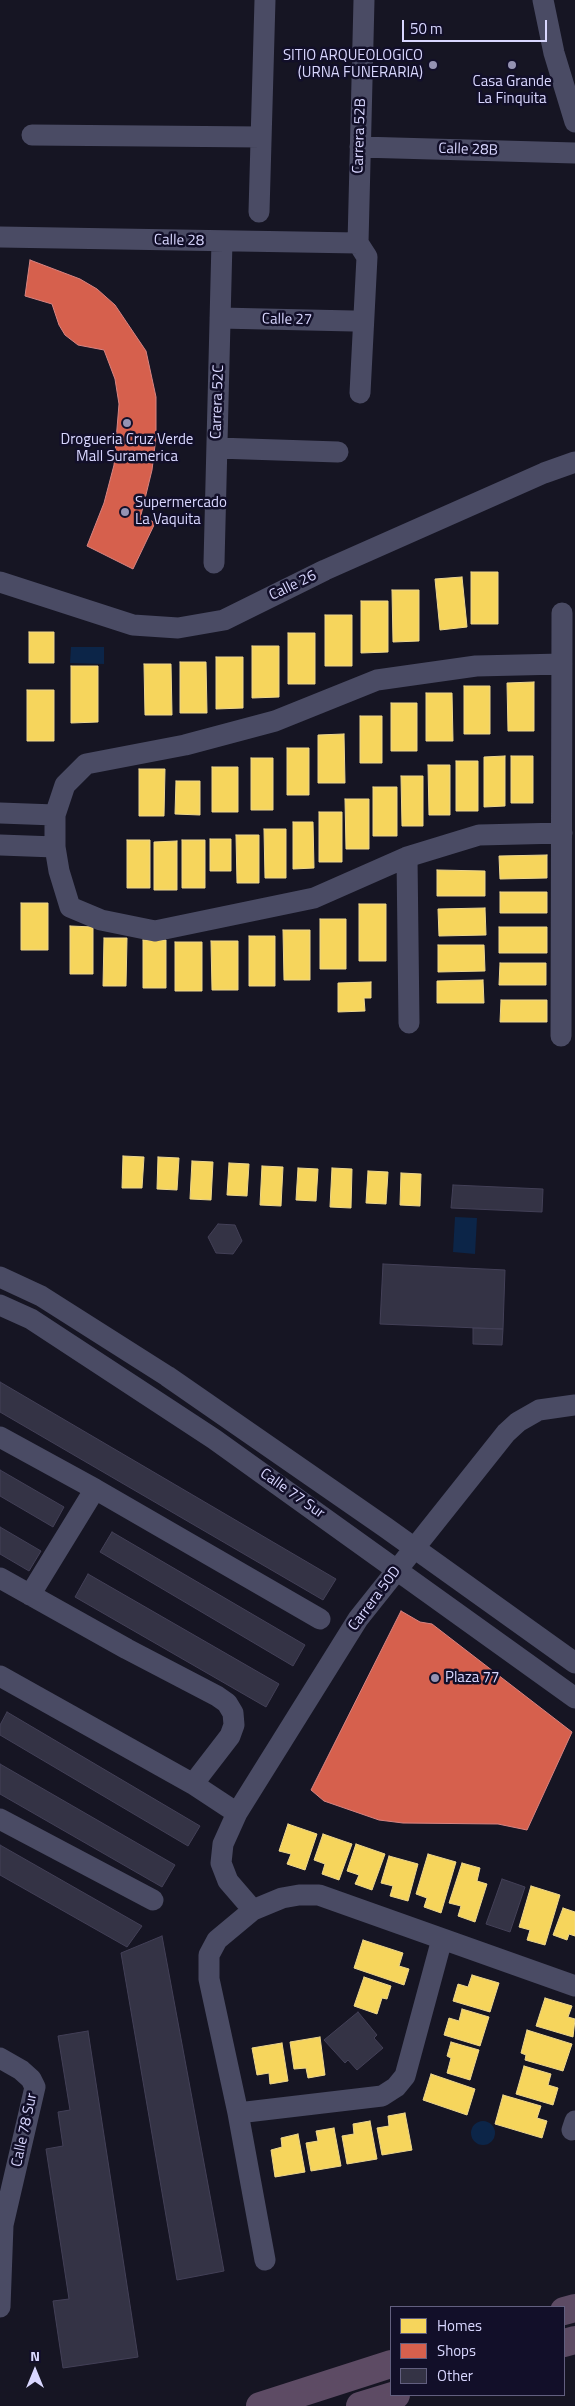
<!DOCTYPE html>
<style>
body{margin:0}
#map{position:relative;width:575px;height:2406px;overflow:hidden;background:#161523;font-family:"Titillium Web",sans-serif}
canvas{display:block}
.legend{position:absolute;left:390px;top:2306px;width:175px;height:90px;box-sizing:border-box;background:#120f29;border:1px solid #625f7f;margin:0;padding:6px 9px;list-style:none;font-size:15px;color:#d9d7ff}
.legend li{display:flex;align-items:center;gap:10px;height:25px}
.legend b{width:25px;border:1px solid #625f7f}
.north{position:absolute;left:10px;top:2346px;width:50px;height:50px;-webkit-text-stroke:4px #120f29;paint-order:stroke;rotate:0deg;font-size:14px;font-weight:700;line-height:20px;text-align:center;color:#d9d7ff}
.north::after{content:'';display:block;margin:auto;width:18px;height:22px;background:#d9d7ff;clip-path:polygon(50% 0,100% 100%,50% 72%,0 100%)}
.scale{position:absolute;left:402px;top:20px;width:145px;height:22px;box-sizing:border-box;border:2px solid #d9d7ff;border-top:0;padding-left:6px;font-size:15px;line-height:18px;white-space:nowrap;color:#d9d7ff;-webkit-text-stroke:4px #120f29;paint-order:stroke}
</style>
<div id="map">
<canvas width="575" height="2406"></canvas>
<ul class="legend">
<li><b style="height:14px;background:#f6d55c"></b>Homes</li>
<li><b style="height:14px;background:#d6604d"></b>Shops</li>
<li><b style="height:14px;background:#343345"></b>Other</li>
</ul>
<div class="north">N</div>
<div class="scale">50 m</div>
</div>
<script>
const context = document.querySelector('canvas').getContext('2d');
context.lineJoin = 'round';
function fill(path, color) {
  context.fillStyle = color;
  context.fill(path, 'evenodd');
}
function toPath(rows) {
  const path = new Path2D();
  for (const r of rows) {
    if (r.length === 3) {
      path.moveTo(r[0] + r[2], r[1]);
      path.arc(r[0], r[1], r[2], 0, 2 * Math.PI);
      continue;
    }
    path.moveTo(r[0], r[1]);
    for (let i = 2; i < r.length; i += 2) path.lineTo(r[i], r[i + 1]);
  }
  return path;
}
function stroke(path, color, width, dash) {
  context.strokeStyle = color;
  context.lineWidth = width;
  context.lineCap = dash ? 'butt' : 'round';
  context.setLineDash(dash || []);
  context.stroke(path);
}
function drawText(font, color, halo, rows, align = 'center') {
  context.font = font + ' "Titillium Web",sans-serif';
  context.lineWidth = 5;
  context.setLineDash([]);
  context.textBaseline = 'middle';
  context.strokeStyle = halo;
  context.fillStyle = color;
  for (const [text, x, y, turn = 0] of rows) {
    context.save();
    context.translate(x, y);
    context.rotate((+turn || 0) * Math.PI / 180);
    context.textAlign = isNaN(turn) ? turn : align;
    if (halo) context.strokeText(text, 0, 0);
    context.fillText(text, 0, 0);
    context.restore();
  }
}
fill(toPath([
 [71,647,104,647,104,664,70,663],
 [455,1217,477,1218,475,1254,453,1252],
 [483,2133,12]
]), '#0c2548');
const homes = toPath([
 [471,572,498,572,498,624,471,624,471,572],
 [462,577,467,627,440,630,435,579,462,577],
 [392,590,419,590,419,641,393,642,392,590],
 [361,601,388,601,388,652,361,653,361,601],
 [325,615,352,615,352,666,325,666,325,615],
 [29,632,54,632,54,663,29,663,29,632],
 [288,633,315,633,315,684,288,684,288,633],
 [252,646,279,646,279,697,252,698,252,646],
 [216,657,243,657,243,708,216,709,216,657],
 [180,662,206,662,207,713,180,713,180,662],
 [144,664,171,664,172,715,145,715,144,664],
 [71,666,98,666,98,722,71,723,71,666],
 [534,682,534,731,508,731,507,683,534,682],
 [464,686,490,686,490,734,464,734,464,686],
 [27,690,54,690,54,741,27,741,27,690],
 [426,693,452,693,453,741,426,741,426,693],
 [391,703,417,703,417,751,391,751,391,703],
 [360,716,382,716,382,763,360,763,360,716],
 [344,734,345,783,318,783,318,735,344,734],
 [287,748,309,748,309,795,287,795,287,748],
 [505,756,505,806,484,807,484,757,505,756],
 [511,756,533,756,533,803,511,803,511,756],
 [251,758,273,758,273,810,251,810,251,758],
 [456,761,478,761,478,811,456,811,456,761],
 [428,765,450,765,450,815,429,815,428,765],
 [212,767,238,767,238,812,212,812,212,767],
 [139,769,165,769,164,816,139,816,139,769],
 [401,776,423,776,423,826,402,826,401,776],
 [176,781,200,781,200,815,175,814,176,781],
 [373,787,397,787,397,836,373,836,373,787],
 [345,799,369,799,369,849,346,849,345,799],
 [319,812,342,812,342,862,319,862,319,812],
 [293,822,313,822,314,868,293,869,293,822],
 [264,829,286,829,286,878,265,878,264,829],
 [236,835,259,835,259,883,237,883,236,835],
 [210,839,231,839,231,871,210,871,210,839],
 [127,840,150,840,150,888,127,888,127,840],
 [182,840,205,840,205,888,182,888,182,840],
 [177,841,177,890,154,890,154,842,177,841],
 [547,855,547,878,500,879,499,856,547,855],
 [437,870,485,871,485,896,437,896,437,870],
 [500,892,547,892,547,913,500,913,500,892],
 [21,903,48,903,48,950,21,950,21,903],
 [359,904,386,904,386,961,359,961,359,904],
 [485,908,486,935,439,936,438,909,485,908],
 [320,919,346,919,346,969,320,969,320,919],
 [70,926,93,927,93,974,70,974,70,926],
 [499,927,547,927,547,953,499,953,499,927],
 [283,930,310,930,310,980,284,980,283,930],
 [249,936,275,936,275,986,249,986,249,936],
 [104,938,127,938,126,986,103,986,104,938],
 [143,940,166,940,166,988,143,988,143,940],
 [211,941,238,941,238,990,212,990,211,941],
 [175,942,202,942,202,991,175,991,175,942],
 [438,945,484,945,485,971,438,972,438,945],
 [500,963,546,963,546,985,499,985,500,963],
 [483,980,484,1003,437,1003,437,981,483,980],
 [371,982,371,998,364,998,365,1011,338,1012,338,983,371,982],
 [501,1000,547,1000,547,1022,500,1022,501,1000],
 [123,1156,144,1157,142,1188,122,1188,123,1156],
 [158,1157,179,1158,177,1190,157,1189,158,1157],
 [192,1161,213,1162,211,1200,190,1199,192,1161],
 [229,1163,249,1164,247,1196,227,1195,229,1163],
 [262,1166,283,1167,281,1206,260,1205,262,1166],
 [298,1168,318,1169,316,1201,296,1200,298,1168],
 [332,1168,352,1169,351,1208,330,1207,332,1168],
 [368,1171,388,1172,386,1204,366,1203,368,1171],
 [401,1173,421,1174,420,1206,400,1205,401,1173],
 [288,1824,317,1834,305,1870,287,1864,291,1854,279,1851,288,1824],
 [323,1834,352,1844,339,1880,322,1874,325,1864,314,1860,323,1834],
 [356,1844,385,1854,372,1890,355,1884,359,1875,347,1871,356,1844],
 [428,1854,456,1862,441,1913,424,1907,427,1898,416,1894,428,1854],
 [389,1856,418,1864,408,1901,390,1896,393,1886,381,1883,389,1856],
 [462,1863,480,1868,477,1881,487,1884,475,1922,458,1916,461,1906,449,1903,462,1863],
 [531,1886,560,1895,545,1945,527,1940,530,1930,519,1927,531,1886],
 [563,1908,575,1912,575,1936,569,1934,567,1940,553,1935,563,1908],
 [363,1940,403,1953,399,1966,409,1969,404,1985,354,1968,363,1940],
 [472,1975,499,1983,490,2012,453,2001,458,1984,468,1987,472,1975],
 [364,1977,391,1986,387,1999,382,1998,377,2014,354,2006,364,1977],
 [545,1998,572,2006,568,2017,575,2019,573,2037,536,2026,545,1998],
 [462,2009,489,2017,480,2046,444,2035,449,2018,459,2021,462,2009],
 [527,2030,572,2044,563,2071,525,2060,526,2055,521,2053,527,2030],
 [320,2037,325,2075,308,2078,306,2068,294,2069,290,2042,320,2037],
 [451,2042,479,2050,470,2080,447,2073,451,2058,447,2056,451,2042],
 [282,2043,288,2081,270,2084,269,2073,257,2075,252,2048,282,2043],
 [524,2066,551,2074,548,2085,558,2088,553,2105,516,2094,524,2066],
 [431,2074,475,2089,467,2115,423,2100,431,2074],
 [503,2095,541,2106,537,2118,547,2121,542,2138,495,2124,503,2095],
 [405,2113,412,2150,382,2155,377,2128,389,2126,388,2116,405,2113],
 [370,2121,377,2159,347,2164,342,2136,354,2134,353,2124,370,2121],
 [334,2128,341,2166,311,2171,306,2143,318,2141,316,2131,334,2128],
 [298,2134,305,2172,275,2177,271,2150,282,2147,281,2138,298,2134]
]);
fill(homes, '#f6d55c');
stroke(homes, '#edd68d', 1);
const shops = toPath([
 [30,260,80,279,97,289,115,305,146,351,156,397,156,437,152,470,141,515,155,523,133,569,87,546,104,503,114,465,119,404,115,379,104,350,78,345,65,335,59,325,52,304,25,296,30,260],
 [401,1611,420,1622,432,1624,572,1732,527,1830,498,1824,403,1823,379,1820,324,1801,311,1790,401,1611]
]);
fill(shops, '#d6604d');
stroke(shops, '#d78482', 1);
const building = toPath([
 [453,1185,543,1189,542,1212,451,1208,453,1185],
 [218,1224,235,1225,242,1241,233,1254,216,1253,208,1237,218,1224],
 [383,1264,505,1270,503,1329,380,1324,383,1264],
 [473,1328,503,1329,502,1345,473,1344,473,1328],
 [0,1382,336,1579,323,1600,0,1412,0,1382],
 [0,1470,64,1507,53,1527,0,1496,0,1470],
 [0,1527,41,1551,29,1571,0,1554,0,1527],
 [112,1532,305,1645,293,1666,100,1552,112,1532],
 [88,1574,279,1684,266,1707,75,1597,88,1574],
 [7,1712,200,1826,188,1846,0,1735,0,1725,7,1712],
 [0,1764,175,1865,162,1887,0,1794,0,1764],
 [0,1845,142,1926,127,1947,0,1875,0,1845],
 [502,1879,525,1887,510,1932,486,1924,502,1879],
 [162,1936,224,2271,177,2280,121,1953,162,1936],
 [358,2012,377,2035,374,2038,383,2048,357,2070,348,2060,345,2063,324,2040,358,2012],
 [88,2031,138,2357,63,2368,53,2301,69,2299,46,2149,63,2146,58,2112,70,2110,58,2036,88,2031]
]);
fill(building, '#343345');
stroke(building, '#434057', 1);
stroke(toPath([
 [543,0,554,53,575,122],
 [32,135,261,137],
 [360,147,575,153],
 [259,212,265,0],
 [0,237,358,243],
 [358,243,364,0],
 [358,243,367,257,360,393],
 [220,318,353,321],
 [217,448,338,452],
 [214,563,222,241],
 [0,582,133,625,178,628,224,620,325,570,544,473,575,462],
 [0,813,55,815],
 [562,833,479,835,407,857,314,898,155,931,101,920,70,907,59,871,55,847,55,815,65,785,86,764,185,745,275,721,377,680,476,666,562,664],
 [0,845,55,847],
 [407,857,409,1023],
 [561,1036,562,613],
 [0,1277,41,1296,167,1376,385,1527,575,1663],
 [0,1305,31,1319,214,1439,575,1698],
 [0,1437,95,1489,320,1619],
 [0,1578,127,1649,217,1696,227,1703,233,1713,234,1725,230,1736,193,1784,0,1676],
 [30,1595,95,1489],
 [193,1784,237,1813],
 [0,1819,153,1900],
 [253,1910,228,1881,221,1863,223,1844,237,1813,358,1619,506,1433,518,1422,539,1410,575,1405],
 [0,2058,21,2070,31,2079,35,2087,3,2225,0,2307],
 [238,2113,382,2096,396,2087,405,2076,442,1939],
 [572,2130,575,2121],
 [265,2260,238,2113,209,1979,209,1955,217,1940,253,1910,282,1898,299,1895,319,1895,575,1986]
]), '#4a4b64', 21);
stroke(toPath([
 [564,2311,575,2308],
 [564,2343,575,2340],
 [260,2406,391,2364],
 [360,2406,396,2395]
]), '#5d4b64', 28);
for (const [x, y, r, color] of [
 [433,65,5,"#9593b2"],
 [512,65,5,"#9593b2"],
 [127,423,5,"#9593b2"],
 [125,512,5,"#9593b2"],
 [435,1678,5,"#9593b2"]
]) {
  const dot = new Path2D();
  dot.arc(x, y, r, 0, 2 * Math.PI);
  context.fillStyle = color;
  context.fill(dot);
  stroke(dot, '#120f29', 2);
}
drawText('15px', '#d9d7ff', '#120f29', [
 ["SITIO ARQUEOLOGICO",423,56,"right"],
 ["(URNA FUNERARIA)",423,73,"right"],
 ["Casa Grande",512,82],
 ["La Finquita",512,99],
 ["Drogueria Cruz Verde",127,440],
 ["Mall Suramerica",127,457],
 ["Supermercado",135,503,"left"],
 ["La Vaquita",135,520,"left"],
 ["Plaza 77",445,1678,"left"]
]);
drawText('15px', '#d9d7ff', '#120f29', [
 ["Carrera 52B",360,136,-88],
 ["Calle 28B",468,150,2],
 ["Calle 28",179,241,1],
 ["Calle 27",287,320,1],
 ["Carrera 52C",218,402,-88],
 ["Calle 26",293,586,-26],
 ["Calle 77 Sur",292,1494,35],
 ["Carrera 50D",375,1599,-53],
 ["Calle 78 Sur",25,2130,-78]
]);
</script>
